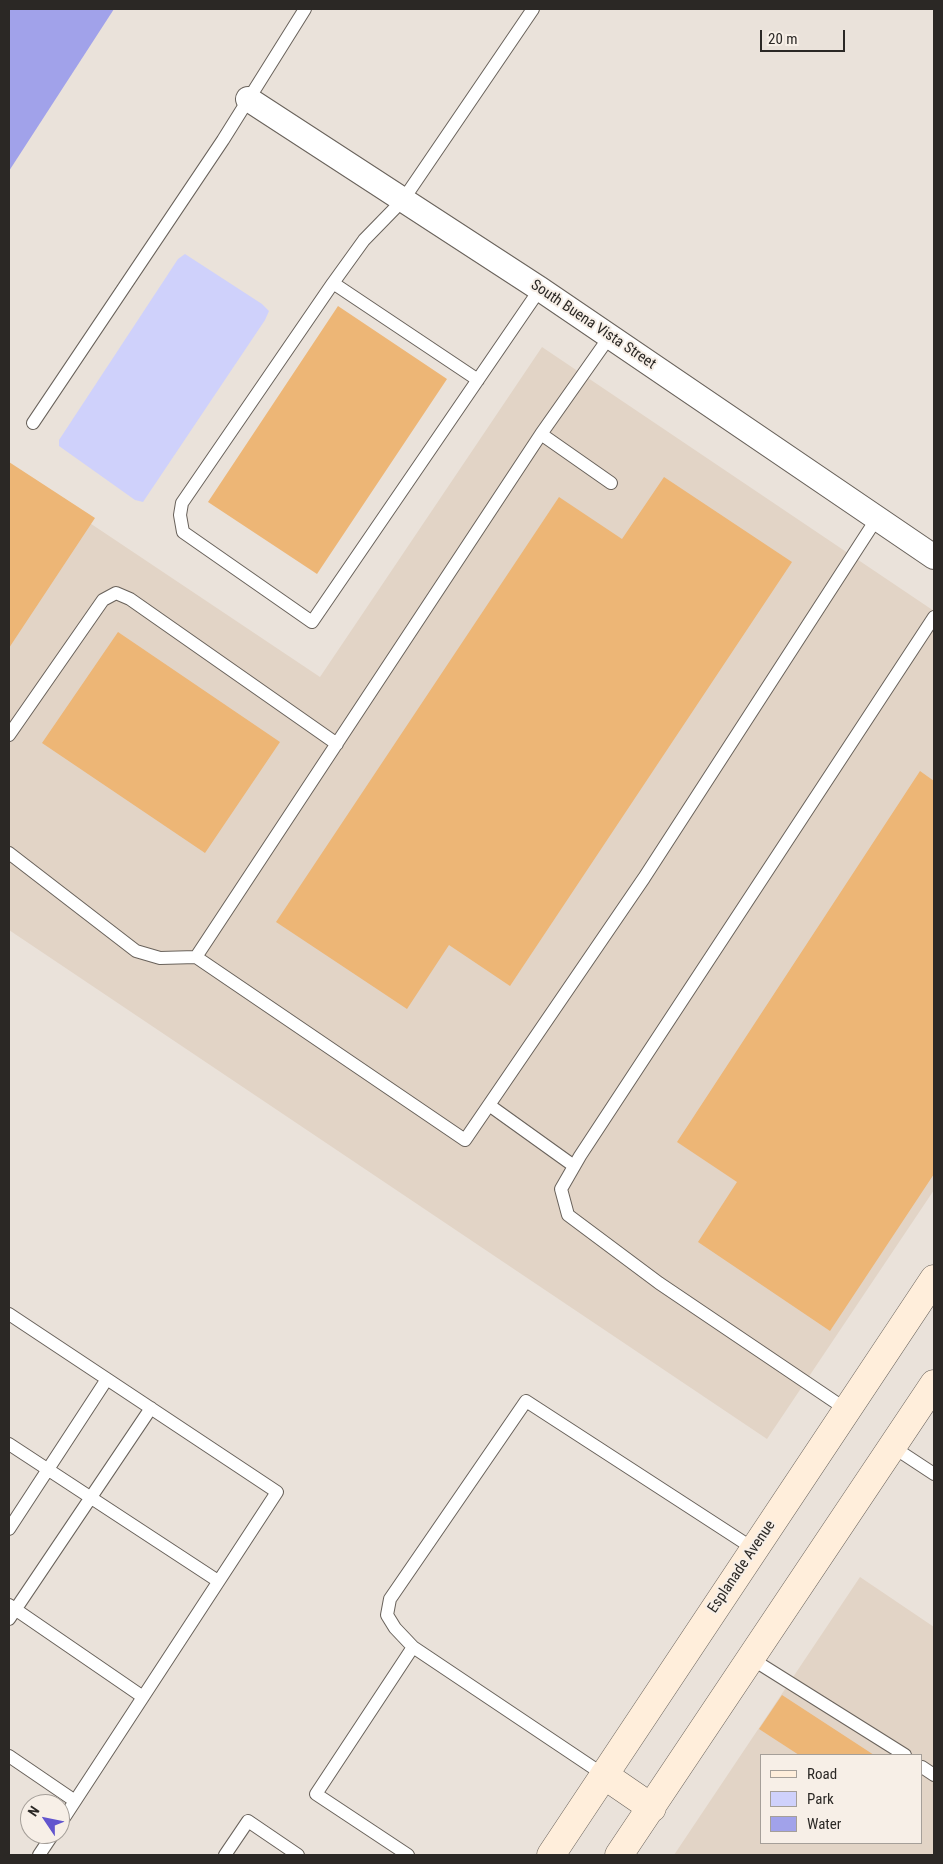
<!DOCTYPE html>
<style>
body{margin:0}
#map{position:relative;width:943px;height:1864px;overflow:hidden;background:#eae2da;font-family:"Roboto Condensed",sans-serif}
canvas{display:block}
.frame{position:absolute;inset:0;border:10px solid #2b2825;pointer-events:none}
.legend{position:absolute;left:760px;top:1754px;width:162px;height:90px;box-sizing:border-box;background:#f7efe7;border:1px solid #a59f99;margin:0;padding:6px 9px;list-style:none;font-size:15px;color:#2b2825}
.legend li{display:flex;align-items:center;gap:10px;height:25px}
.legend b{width:25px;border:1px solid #a59f99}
.north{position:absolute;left:20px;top:1794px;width:50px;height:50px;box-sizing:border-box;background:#f7efe7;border:1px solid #a59f99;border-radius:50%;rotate:304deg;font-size:14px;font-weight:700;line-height:20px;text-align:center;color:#2b2825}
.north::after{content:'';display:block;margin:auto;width:18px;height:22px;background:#6255ce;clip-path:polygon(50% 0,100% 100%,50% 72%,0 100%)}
.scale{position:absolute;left:760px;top:30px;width:85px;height:22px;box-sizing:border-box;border:2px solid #2b2825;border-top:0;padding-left:6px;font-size:15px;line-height:18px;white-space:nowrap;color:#2b2825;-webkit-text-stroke:4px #f7efe7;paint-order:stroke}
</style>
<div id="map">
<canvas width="943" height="1864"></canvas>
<div class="frame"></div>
<ul class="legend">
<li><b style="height:6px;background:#ffeedb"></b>Road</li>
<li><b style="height:14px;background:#cfd1fb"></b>Park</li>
<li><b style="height:14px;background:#a1a2ea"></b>Water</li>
</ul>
<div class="north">N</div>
<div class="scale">20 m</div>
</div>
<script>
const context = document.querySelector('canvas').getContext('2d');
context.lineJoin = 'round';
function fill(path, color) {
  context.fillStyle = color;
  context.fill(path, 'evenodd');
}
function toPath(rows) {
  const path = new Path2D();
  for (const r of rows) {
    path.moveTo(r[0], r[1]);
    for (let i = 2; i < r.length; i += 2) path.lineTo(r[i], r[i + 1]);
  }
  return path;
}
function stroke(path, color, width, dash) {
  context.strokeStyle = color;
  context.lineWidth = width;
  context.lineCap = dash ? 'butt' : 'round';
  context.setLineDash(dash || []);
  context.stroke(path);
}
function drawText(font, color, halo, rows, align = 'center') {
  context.font = font + ' "Roboto Condensed",sans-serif';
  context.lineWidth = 4;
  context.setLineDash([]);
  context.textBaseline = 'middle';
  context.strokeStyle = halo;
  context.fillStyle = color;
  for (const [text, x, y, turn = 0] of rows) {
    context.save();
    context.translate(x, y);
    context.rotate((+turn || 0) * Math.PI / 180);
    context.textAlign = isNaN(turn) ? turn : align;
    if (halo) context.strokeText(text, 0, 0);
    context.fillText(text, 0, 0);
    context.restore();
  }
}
fill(toPath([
 [542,347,934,611,934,1190,767,1439,9,930,9,469,320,677],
 [860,1577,934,1627,934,1855,674,1855],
 [762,1755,922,1755,922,1843,762,1843]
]), '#e2d4c6');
fill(toPath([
 [185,254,262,304,269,311,265,320,143,502,135,500,59,446,59,440,178,259]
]), '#cfd1fb');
fill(toPath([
 [9,9,114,9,9,171]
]), '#a1a2ea');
fill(toPath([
 [338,306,447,379,317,574,208,502],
 [9,462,95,518,9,648],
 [664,477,792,562,510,986,449,945,407,1009,276,922,559,497,622,539],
 [118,632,280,742,205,853,42,743],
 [920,771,934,781,934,1174,830,1331,698,1242,737,1182,677,1142],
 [782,1695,874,1755,799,1755,759,1729]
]), '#edb676');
const lane = toPath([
 [333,283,364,240,403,200,533,9],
 [610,336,541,434,611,483],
 [478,380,333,283,182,503,180,515,183,532,312,622,540,289],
 [33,423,223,140,305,9],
 [541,434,196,957,465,1140,644,878,877,518],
 [9,735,103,600,116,593,130,599,337,744],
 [9,853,136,951,160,958,196,957],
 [489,1105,574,1166],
 [9,1314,277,1492,60,1824],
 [847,1410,659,1283,568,1215,561,1189,580,1156,934,617],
 [9,1444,218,1581],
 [893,1447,934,1474],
 [9,1529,107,1379],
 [9,1605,143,1697],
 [9,1619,151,1408],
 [413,1647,604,1775],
 [752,1659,905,1755],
 [9,1756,75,1801],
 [922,1767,934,1775],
 [39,1855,53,1834],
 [225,1855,248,1821,298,1855],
 [408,1855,316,1794,413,1647,395,1628,387,1615,390,1599,526,1401,754,1549]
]);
const street = toPath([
 [248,99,540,289,934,557]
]);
const secondary = toPath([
 [604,1775,652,1808],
 [551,1855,934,1279],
 [619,1855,934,1384]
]);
stroke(lane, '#69625b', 14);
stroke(street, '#69625b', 26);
stroke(secondary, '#69625b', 29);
stroke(lane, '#fff', 12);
stroke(street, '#fff', 24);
stroke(secondary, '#ffeedb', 28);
drawText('15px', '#2b2825', '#f7efe7', [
 ["South Buena Vista Street",593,325,34],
 ["Esplanade Avenue",742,1567,-56]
]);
</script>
